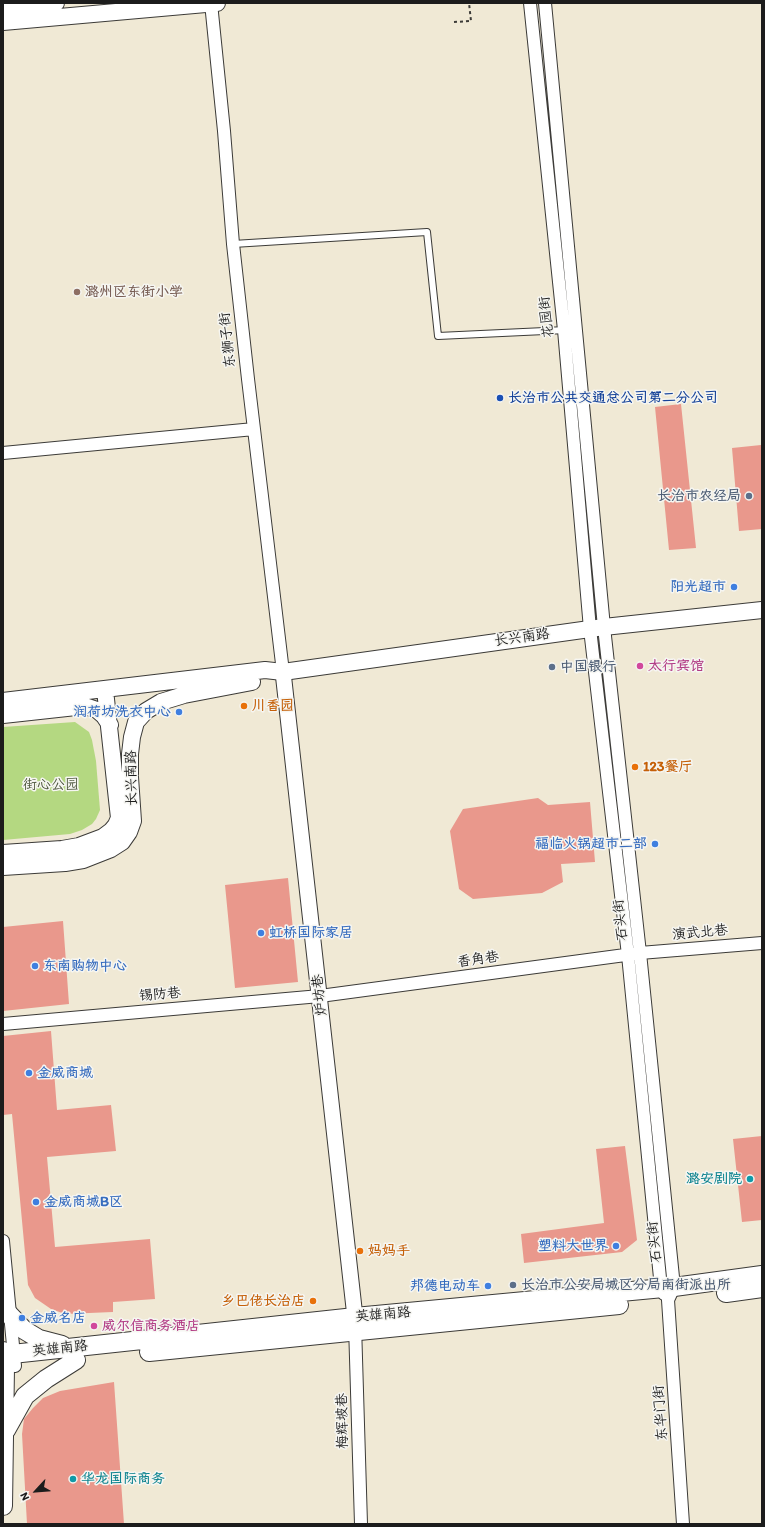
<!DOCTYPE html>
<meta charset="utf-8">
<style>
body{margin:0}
#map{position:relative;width:765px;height:1527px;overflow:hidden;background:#f0e9d5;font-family:Itim,sans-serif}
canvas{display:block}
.frame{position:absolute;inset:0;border:4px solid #1c1c1c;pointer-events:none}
.north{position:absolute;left:16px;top:1471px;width:40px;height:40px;-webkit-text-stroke:3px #f6f6f2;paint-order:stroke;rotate:244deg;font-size:11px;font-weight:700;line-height:16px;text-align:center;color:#1c1c1c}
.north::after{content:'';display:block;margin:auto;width:14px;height:18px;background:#1c1c1c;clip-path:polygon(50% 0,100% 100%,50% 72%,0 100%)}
</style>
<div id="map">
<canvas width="765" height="1527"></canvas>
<div class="frame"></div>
<div class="north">N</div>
</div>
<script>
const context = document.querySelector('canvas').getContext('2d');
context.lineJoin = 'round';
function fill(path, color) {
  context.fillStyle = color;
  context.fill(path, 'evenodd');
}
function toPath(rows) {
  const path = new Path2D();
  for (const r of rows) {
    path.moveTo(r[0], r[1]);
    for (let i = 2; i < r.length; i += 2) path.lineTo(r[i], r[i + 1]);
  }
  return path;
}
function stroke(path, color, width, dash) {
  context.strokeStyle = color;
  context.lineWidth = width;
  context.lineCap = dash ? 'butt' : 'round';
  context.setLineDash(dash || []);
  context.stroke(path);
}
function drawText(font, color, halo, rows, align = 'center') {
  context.font = font + ' Itim,"LXGW WenKai TC",sans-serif';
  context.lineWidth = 3;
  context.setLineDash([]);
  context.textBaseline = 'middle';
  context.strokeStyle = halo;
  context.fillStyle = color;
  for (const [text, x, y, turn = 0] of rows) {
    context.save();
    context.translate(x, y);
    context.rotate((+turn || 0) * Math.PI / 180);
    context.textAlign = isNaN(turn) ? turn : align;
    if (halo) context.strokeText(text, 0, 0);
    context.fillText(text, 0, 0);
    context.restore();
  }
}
fill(toPath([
 [75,722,89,732,92,740,96,761,100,810,96,819,92,824,82,830,70,834,3,840,3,727]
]), '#b4d881');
fill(toPath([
 [681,404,696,548,669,550,655,407],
 [761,445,762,462,762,529,739,531,732,448],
 [538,798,548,805,590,802,595,862,561,864,563,882,542,893,473,899,459,889,450,831,463,809],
 [288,878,298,982,235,988,225,885],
 [63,921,69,1004,3,1011,3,927],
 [51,1031,57,1110,111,1105,116,1151,47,1157,55,1247,150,1239,155,1299,113,1302,113,1312,65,1314,51,1309,35,1298,28,1285,12,1114,3,1115,3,1036],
 [762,1136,762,1220,742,1222,733,1139],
 [625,1146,637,1240,622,1252,524,1263,521,1234,604,1223,596,1149],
 [114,1382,124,1524,27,1524,22,1434,24,1419,33,1408,43,1398,60,1391]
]), '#e9988c');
const service = toPath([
 [233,244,427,232,438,336,566,330]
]);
const minor = toPath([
 [211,3,224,131,233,244,248,379,283,672],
 [530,3,564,330,590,629,628,955,661,1288,664,1294],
 [545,3,604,627,640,953,674,1287,668,1300,683,1524],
 [3,453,254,429],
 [3,1024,320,996,640,953,762,943],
 [3,1241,15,1366],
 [355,1325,361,1524]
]);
const tertiary = toPath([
 [283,672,355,1317]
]);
const secondary = toPath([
 [3,8,56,3],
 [3,22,217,3],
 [3,701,265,670,283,672,604,627,762,610],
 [3,715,85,706,97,710,104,716,110,725],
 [3,853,62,849,79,846,103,837,111,831,116,825,119,818,105,690],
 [3,867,65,863,83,860,111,849,122,842,129,832,133,821,130,777,130,754,132,737,136,722,146,711,161,702,184,695,252,682]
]);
const primary = toPath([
 [726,1293,762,1288],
 [3,1308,24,1330,39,1339,62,1345],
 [3,1351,5,1367,3,1506],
 [149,1352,619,1305],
 [3,1355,355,1317,674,1287,762,1275],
 [6,1430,25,1396,46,1379,76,1360]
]);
stroke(service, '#3c3b38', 8);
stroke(minor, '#3c3b38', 14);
stroke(tertiary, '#3c3b38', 17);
stroke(secondary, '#3c3b38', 18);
stroke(primary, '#3c3b38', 20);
stroke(toPath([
 [454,22,471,21,469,3]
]), '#3c3b38', 2, [3, 3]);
stroke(service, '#fff', 6);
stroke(minor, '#fff', 12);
stroke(tertiary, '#fff', 15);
stroke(secondary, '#fff', 16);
stroke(primary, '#fff', 18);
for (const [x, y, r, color] of [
 [77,292,4,"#8d6e63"],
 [500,398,4,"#1a4fb4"],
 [749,496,4,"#5c6f8a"],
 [734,587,4,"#3f7fe0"],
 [640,666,4,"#d1479c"],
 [552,667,4,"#5c6f8a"],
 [244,706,4,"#e8710a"],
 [179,712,4,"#3f7fe0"],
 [635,767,4,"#e8710a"],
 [655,844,4,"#3f7fe0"],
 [261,933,4,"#3f7fe0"],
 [35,966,4,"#3f7fe0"],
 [29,1073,4,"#3f7fe0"],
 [750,1179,4,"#0f9aa8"],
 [36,1202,4,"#3f7fe0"],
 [616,1246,4,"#3f7fe0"],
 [360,1251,4,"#e8710a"],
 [513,1285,4,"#5c6f8a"],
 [488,1286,4,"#3f7fe0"],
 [313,1301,4,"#e8710a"],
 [22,1318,4,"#3f7fe0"],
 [94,1326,4,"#d1479c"],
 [73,1479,4,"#0f9aa8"]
]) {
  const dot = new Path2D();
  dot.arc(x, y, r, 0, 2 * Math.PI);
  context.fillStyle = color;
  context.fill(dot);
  stroke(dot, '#f6f6f2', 1.5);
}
drawText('bold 14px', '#785e54', '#f6f6f2', [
 ["潞州区东街小学",85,292]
], 'left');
drawText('14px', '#1c1c1c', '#f6f6f2', [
 ["花园街",547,317,-96],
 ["东狮子街",228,340,-96],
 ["长兴南路",522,638,-8],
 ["长兴南路",132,778,-91],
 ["石头街",621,920,-96],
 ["演武北巷",700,933,-5],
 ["香角巷",478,960,-8],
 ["锡防巷",160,995,-5],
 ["炉坊巷",320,995,-96],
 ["石头街",655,1242,-96],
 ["英雄南路",383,1315,-5],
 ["英雄南路",60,1349,-6],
 ["东华门街",661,1413,-94],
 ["梅辉坡巷",343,1421,-91]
]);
drawText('bold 14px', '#164399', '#f6f6f2', [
 ["长治市公共交通总公司第二分公司",508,398]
], 'left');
drawText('bold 14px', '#4e5e75', '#f6f6f2', [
 ["长治市农经局",741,496,"right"],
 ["中国银行",560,667],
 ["长治市公安局城区分局南街派出所",521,1285]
], 'left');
drawText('bold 14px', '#366cbe', '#f6f6f2', [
 ["阳光超市",726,587],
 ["润荷坊洗衣中心",171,712],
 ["福临火锅超市二部",647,844],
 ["虹桥国际家居",269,933,"left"],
 ["东南购物中心",43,966,"left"],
 ["金威商城",37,1073,"left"],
 ["金威商城B区",44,1202,"left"],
 ["塑料大世界",608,1246],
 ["邦德电动车",480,1286],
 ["金威名店",30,1318,"left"]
], 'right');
drawText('bold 14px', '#b23c85', '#f6f6f2', [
 ["太行宾馆",648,666],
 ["威尔信商务酒店",102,1326]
], 'left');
drawText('bold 14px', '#c56008', '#f6f6f2', [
 ["川香园",252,706],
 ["123餐厅",643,767],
 ["妈妈手",368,1251],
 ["乡巴佬长治店",305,1301,"right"]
], 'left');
drawText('14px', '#4a543a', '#f6f6f2', [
 ["街心公园",51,785]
]);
drawText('bold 14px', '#0d838f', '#f6f6f2', [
 ["潞安剧院",742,1179],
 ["华龙国际商务",81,1479,"left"]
], 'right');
</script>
